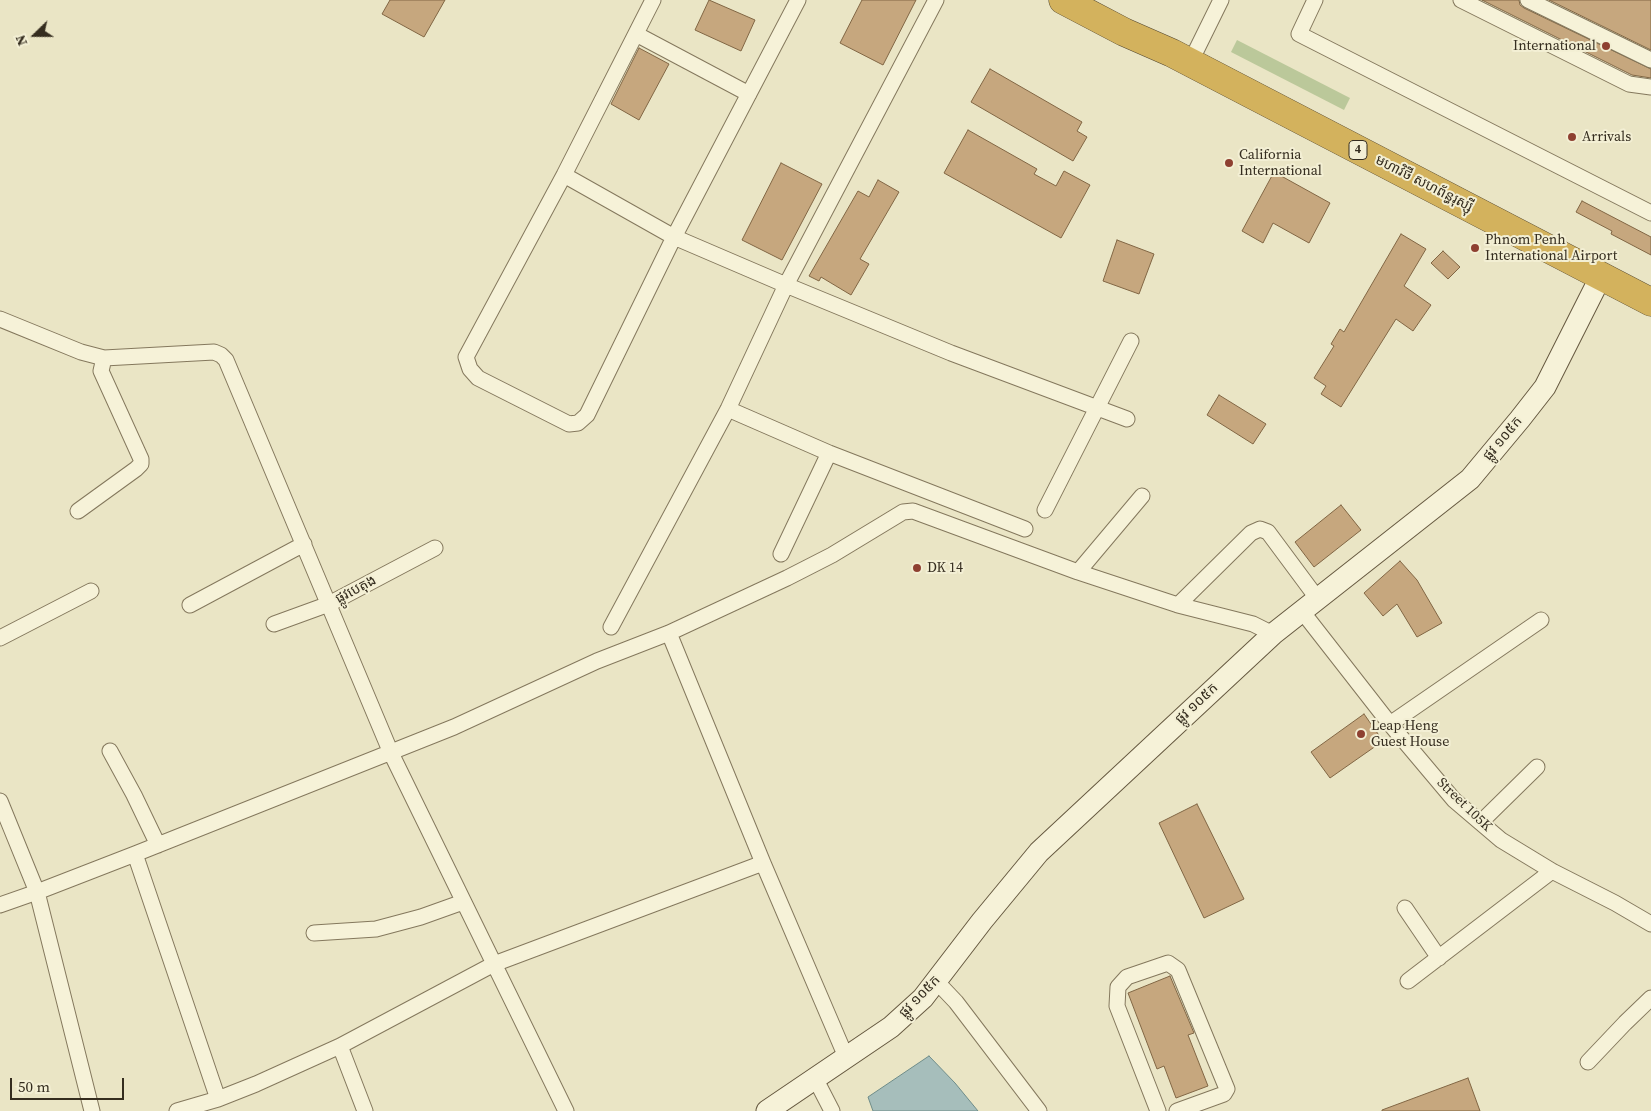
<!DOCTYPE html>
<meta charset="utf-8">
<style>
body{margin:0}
#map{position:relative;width:1651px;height:1111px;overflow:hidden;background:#eae5c5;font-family:"Source Serif 4",serif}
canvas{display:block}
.north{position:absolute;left:10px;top:10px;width:50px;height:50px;-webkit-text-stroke:4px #f3efd4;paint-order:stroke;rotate:248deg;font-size:14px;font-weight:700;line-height:20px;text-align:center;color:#352d1f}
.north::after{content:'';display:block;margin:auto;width:18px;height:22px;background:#352d1f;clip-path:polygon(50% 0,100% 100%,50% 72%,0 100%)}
.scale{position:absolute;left:10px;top:1078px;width:114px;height:22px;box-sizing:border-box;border:2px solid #352d1f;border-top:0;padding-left:6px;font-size:15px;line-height:18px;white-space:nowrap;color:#352d1f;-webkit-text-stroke:4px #f3efd4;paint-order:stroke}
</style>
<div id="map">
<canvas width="1651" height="1111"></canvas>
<div class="north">N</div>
<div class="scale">50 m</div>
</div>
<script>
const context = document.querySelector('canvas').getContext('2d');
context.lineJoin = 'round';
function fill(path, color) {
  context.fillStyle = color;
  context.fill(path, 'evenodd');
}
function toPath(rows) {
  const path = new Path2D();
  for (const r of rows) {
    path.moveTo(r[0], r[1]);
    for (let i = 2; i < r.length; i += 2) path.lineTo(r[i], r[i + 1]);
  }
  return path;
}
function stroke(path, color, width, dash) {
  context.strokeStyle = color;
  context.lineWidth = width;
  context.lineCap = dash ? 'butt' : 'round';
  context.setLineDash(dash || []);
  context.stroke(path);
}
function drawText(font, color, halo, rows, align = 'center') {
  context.font = font + ' "Source Serif 4","Noto Sans Khmer",serif';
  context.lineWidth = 4;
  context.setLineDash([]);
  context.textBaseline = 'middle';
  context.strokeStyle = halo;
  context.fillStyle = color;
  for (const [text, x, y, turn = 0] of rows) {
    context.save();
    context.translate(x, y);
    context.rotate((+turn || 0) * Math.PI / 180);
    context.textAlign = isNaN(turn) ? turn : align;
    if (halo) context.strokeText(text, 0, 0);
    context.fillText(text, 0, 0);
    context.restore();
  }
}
fill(toPath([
 [1237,40,1350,98,1344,110,1231,52]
]), '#bbc89a');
const water = toPath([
 [929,1056,955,1083,978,1111,873,1111,868,1097,929,1056]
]);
fill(water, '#a6bebb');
stroke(water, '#6e8c89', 1);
const building = toPath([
 [390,0,445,0,424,37,382,14,390,0],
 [709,0,755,20,741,51,695,30,709,0],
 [862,0,916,0,883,65,840,43,862,0],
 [1482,0,1519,0,1520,5,1524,8,1651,69,1651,78,1632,75,1482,0],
 [1549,0,1651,0,1651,50,1549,0],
 [639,48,669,64,639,120,611,104,639,48],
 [990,69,1082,122,1077,131,1087,137,1073,161,971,102,990,69],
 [968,130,1037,169,1034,174,1056,186,1064,171,1090,185,1061,238,944,173,968,130],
 [781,163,822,184,782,260,742,240,781,163],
 [1274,172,1330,203,1309,243,1273,223,1263,243,1242,231,1274,172],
 [878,180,899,192,860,259,869,264,851,295,821,277,819,281,809,276,858,191,869,197,878,180],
 [1582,201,1651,237,1651,255,1611,234,1612,231,1576,212,1582,201],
 [1401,234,1426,249,1404,286,1431,305,1413,331,1396,319,1341,407,1321,394,1326,386,1314,378,1334,346,1331,344,1340,329,1344,332,1401,234],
 [1117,240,1154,254,1139,294,1103,281,1117,240],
 [1443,251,1460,267,1448,279,1431,263,1443,251],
 [1219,395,1266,424,1253,444,1207,415,1219,395],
 [1341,505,1361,530,1314,567,1295,542,1341,505],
 [1400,561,1417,580,1442,623,1417,637,1397,604,1383,616,1364,593,1400,561],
 [1364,714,1383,741,1330,778,1311,752,1364,714],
 [1197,804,1244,899,1204,918,1159,823,1197,804],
 [1170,976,1194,1033,1188,1035,1208,1086,1176,1098,1164,1066,1157,1069,1128,993,1170,976],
 [1468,1078,1480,1111,1382,1111,1382,1110,1468,1078]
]);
fill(building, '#c6a77e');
stroke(building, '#816644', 1);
const street = toPath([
 [653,0,564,175,466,357,470,369,478,378,569,424,578,423,587,415,674,237,798,0],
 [1315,0,1299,34,1651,213],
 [1461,0,1629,84,1651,87],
 [1528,0,1651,60],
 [636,34,749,94],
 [1190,63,1221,0],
 [564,175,674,237,786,285,951,353,1127,419],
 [0,319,81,352,104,358,214,352,221,355,226,360,391,753,566,1111],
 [728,409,829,453,1025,529],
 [1045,510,1131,341],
 [78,511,136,469,141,464,141,459,101,371,104,358],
 [781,554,829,453],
 [1078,572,1142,496],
 [190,605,304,544],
 [1178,605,1251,533,1260,529,1268,532,1317,598],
 [1301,610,1390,724,1454,800,1501,840,1552,871,1615,903,1651,924],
 [274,624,329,604,435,548],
 [611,627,728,409,786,285,936,0],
 [669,633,763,863,846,1057],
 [0,638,91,591],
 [1390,724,1541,620],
 [110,751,134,795,158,845],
 [0,801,37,892,92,1111],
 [1481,822,1537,767],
 [135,854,218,1099],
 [0,905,37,892,135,854,454,727,597,661,669,633,787,578,832,555,903,512,913,511,1078,572,1178,605,1253,624,1273,634],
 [1405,908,1439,958],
 [314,933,376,929,421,917,463,902],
 [1408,981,1552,871],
 [937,982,956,1002,1039,1111],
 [340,1046,365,1111],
 [1588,1062,1625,1023,1651,998],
 [815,1078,832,1111],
 [177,1111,218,1099,256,1084,340,1046,494,964,763,863],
 [1158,1111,1117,1006,1118,987,1127,977,1168,963,1178,970,1227,1089,1224,1094,1177,1111]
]);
const secondary = toPath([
 [767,1111,891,1027,923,998,982,921,1039,852,1273,634,1470,479,1520,419,1545,387,1601,276]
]);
const highway = toPath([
 [1063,0,1124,32,1172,53,1651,302]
]);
stroke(street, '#84785d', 17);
stroke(secondary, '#665940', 23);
stroke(highway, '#524630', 29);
stroke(street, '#f6f2d8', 15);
stroke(secondary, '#f6f2d8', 21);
stroke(highway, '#d3b25d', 28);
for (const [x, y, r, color] of [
 [1606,46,5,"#8e4031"],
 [1572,137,5,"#8e4031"],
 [1229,163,5,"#8e4031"],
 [1475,248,5,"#8e4031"],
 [917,568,5,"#8e4031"],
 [1361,734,5,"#8e4031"]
]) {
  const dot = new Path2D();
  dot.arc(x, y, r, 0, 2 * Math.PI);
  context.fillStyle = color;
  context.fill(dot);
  stroke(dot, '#f3efd4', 2);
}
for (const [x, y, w] of [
 [1358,150,18]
]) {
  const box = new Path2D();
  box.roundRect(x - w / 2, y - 9.5, w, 19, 4);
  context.fillStyle = '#f3efd4';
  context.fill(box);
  stroke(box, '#352d1f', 1);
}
drawText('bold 12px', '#352d1f', null, [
 ["4",1358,150]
]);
drawText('14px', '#352d1f', '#f3efd4', [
 ["International",1596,46,"right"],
 ["Arrivals",1582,137],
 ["California",1239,155],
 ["International",1239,171],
 ["Phnom Penh",1485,240],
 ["International Airport",1485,256],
 ["DK 14",927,568],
 ["Leap Heng",1371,726],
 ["Guest House",1371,742]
], 'left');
drawText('14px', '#352d1f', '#f3efd4', [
 ["មហាវិថី សហព័ន្ធរុស្ស៊ី",1424,184,27],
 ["ផ្លូវ ១០៥ក",1503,439,-50],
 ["ផ្លូវបេតុង",356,590,-28],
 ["ផ្លូវ ១០៥ក",1197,704,-43],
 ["Street 105K",1464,805,44],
 ["ផ្លូវ ១០៥ក",920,997,-46]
]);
</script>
